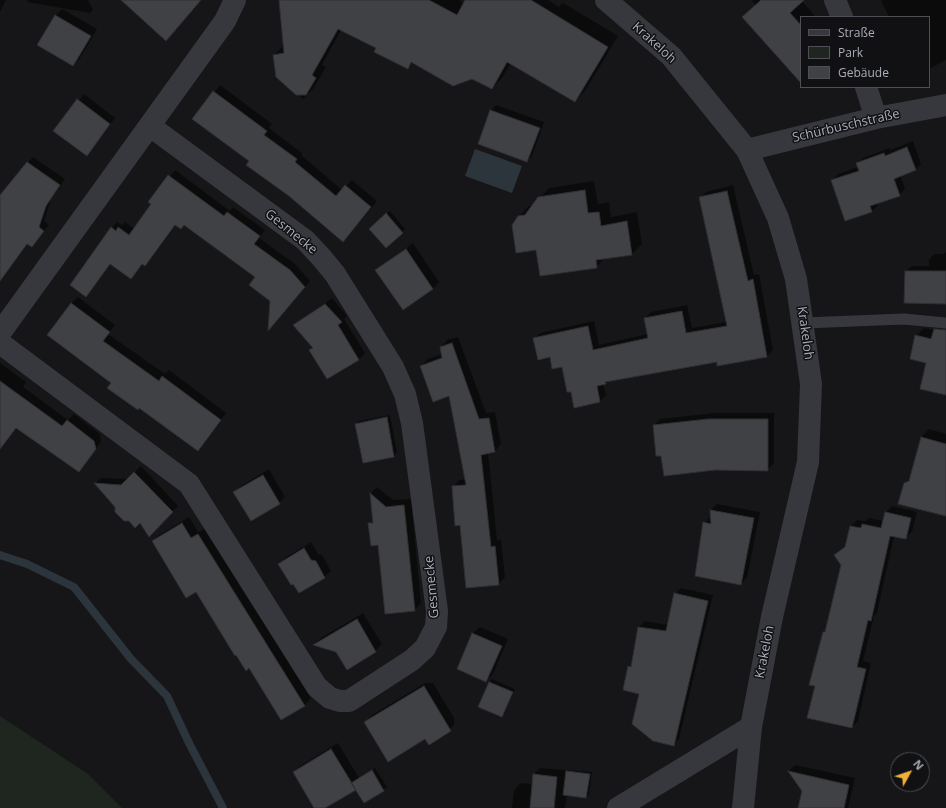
<!DOCTYPE html>
<meta charset="utf-8">
<style>
body{margin:0}
#map{position:relative;width:946px;height:808px;overflow:hidden;background:#161618;font-family:"Open Sans",sans-serif}
canvas{display:block}
.legend{position:absolute;left:800px;top:16px;width:130px;height:72px;box-sizing:border-box;background:#111113;border:1px solid #4d4f55;margin:0;padding:5px 7px;list-style:none;font-size:12px;color:#a8adb8}
.legend li{display:flex;align-items:center;gap:8px;height:20px}
.legend b{width:20px;border:1px solid #4d4f55}
.north{position:absolute;left:890px;top:752px;width:40px;height:40px;box-sizing:border-box;background:#111113;border:1px solid #4d4f55;border-radius:50%;rotate:50deg;font-size:11px;font-weight:700;line-height:16px;text-align:center;color:#a8adb8}
.north::after{content:'';display:block;margin:auto;width:14px;height:18px;background:#f2b134;clip-path:polygon(50% 0,100% 100%,50% 72%,0 100%)}
</style>
<div id="map">
<canvas width="946" height="808"></canvas>
<ul class="legend">
<li><b style="height:5px;background:#37383d"></b>Straße</li>
<li><b style="height:11px;background:#1e261f"></b>Park</li>
<li><b style="height:11px;background:#404145"></b>Gebäude</li>
</ul>
<div class="north">N</div>
</div>
<script>
const context = document.querySelector('canvas').getContext('2d');
context.lineJoin = 'round';
function fill(path, color) {
  context.fillStyle = color;
  context.fill(path, 'evenodd');
}
function toPath(rows) {
  const path = new Path2D();
  for (const r of rows) {
    path.moveTo(r[0], r[1]);
    for (let i = 2; i < r.length; i += 2) path.lineTo(r[i], r[i + 1]);
  }
  return path;
}
function stroke(path, color, width, dash) {
  context.strokeStyle = color;
  context.lineWidth = width;
  context.lineCap = dash ? 'butt' : 'round';
  context.setLineDash(dash || []);
  context.stroke(path);
}
function drawText(font, color, halo, rows, align = 'center') {
  context.font = font + ' "Open Sans",sans-serif';
  context.lineWidth = 3;
  context.setLineDash([]);
  context.textBaseline = 'middle';
  context.strokeStyle = halo;
  context.fillStyle = color;
  for (const [text, x, y, turn = 0] of rows) {
    context.save();
    context.translate(x, y);
    context.rotate((+turn || 0) * Math.PI / 180);
    context.textAlign = isNaN(turn) ? turn : align;
    if (halo) context.strokeText(text, 0, 0);
    context.fillText(text, 0, 0);
    context.restore();
  }
}
fill(toPath([
 [0,716,88,774,122,808,0,808]
]), '#1e261f');
fill(toPath([
 [475,149,522,166,512,193,465,176]
]), '#2c353c');
fill(toPath([
 [0,0,6,0,0,12],
 [28,0,88,0,93,10,90,13,27,2],
 [279,0,459,0,464,3,466,0,548,0,559,7,563,3,618,36,585,91,575,101,511,63,502,78,492,88,472,78,413,62,408,68,377,48,341,30,322,65,326,67,313,89,303,99,277,77,274,55,284,45],
 [752,0,801,0,816,17,801,17,801,72],
 [881,0,946,0,946,60,929,69,929,17,889,17],
 [62,9,97,29,80,58,73,65,38,45,56,15],
 [220,85,272,124,269,128,302,153,301,155,342,190,352,180,377,201,349,234,194,118],
 [84,94,115,118,87,155,55,131],
 [496,105,544,122,532,156,527,161,491,110],
 [913,141,921,164,915,170,900,175,905,189,899,195,877,203,878,205,872,211,832,180,838,174,858,167,857,163,863,158,890,148,891,150],
 [33,157,65,179,51,199,44,221,49,225,32,246,28,244,0,281,0,197,18,173],
 [175,170,230,211,233,207,265,230,259,238,295,264,310,281,274,324,271,300,256,277,184,224,176,225,150,260,145,265,143,264,131,278,112,228,117,222,122,225,125,222,135,229,153,204,150,202],
 [594,181,598,204,609,202,611,217,637,212,642,244,632,254,605,258,596,267,536,249,519,216,529,206,533,206,549,188],
 [733,185,754,275,759,274,773,350,767,356,718,361,609,380,603,384,606,395,600,401,575,407,562,366,534,339,540,333,594,321,599,345,648,334,645,318,651,312,687,305,692,328,727,322,700,198,706,192],
 [390,211,405,229,402,232,370,229],
 [413,243,439,282,433,289,377,270],
 [946,252,946,303,906,271,912,266,929,266,929,260,934,254,944,254],
 [78,297,115,325,108,334,165,374,169,370,226,413,197,450,112,383,71,303],
 [332,298,347,316,344,319,365,353,359,360,327,377,313,348,295,326],
 [924,328,946,333,946,394,927,362,916,336],
 [458,337,486,413,495,412,501,444,495,451,488,452,497,540,501,540,505,577,499,584,453,487,459,480,466,479,450,395,421,366,428,359,442,354,441,347,447,340],
 [0,363,26,382,23,387,68,420,74,414,100,434,101,442,79,471,17,428,11,434,0,425],
 [715,413,774,413,774,463,767,470,662,455,654,425,660,419],
 [390,415,397,452,394,456,363,461,356,424,359,421],
 [929,429,946,434,946,515,905,484,910,478,921,437],
 [141,466,178,506,149,535,140,522,129,520,95,483,101,478,127,479],
 [269,469,285,497,279,503,235,492,241,486],
 [377,487,393,500,411,499,421,603,415,610,370,524,374,520,371,493],
 [717,504,760,512,747,578,740,584,704,523,711,517,711,510],
 [892,506,917,512,912,532,905,538,894,536,877,613,874,616,863,661,871,663,858,721,852,727,816,686,824,632,827,629,842,565,835,555,846,545,851,526,857,520,866,521,869,518,884,521,886,512],
 [189,517,198,532,205,529,311,698,305,705,281,719,250,667,196,591,153,542,159,535],
 [311,542,318,554,322,555,331,571,324,577,279,564,286,557],
 [681,588,713,595,679,739,673,745,640,693,629,667,633,663,639,627,645,621,668,625,675,594],
 [363,613,382,644,375,651,337,651,315,644,321,638],
 [480,627,508,639,493,674,486,681,458,669,473,633],
 [492,679,515,689,505,712,502,716,489,682],
 [425,683,433,683,454,718,454,725,447,732,426,738,365,722,372,715],
 [338,743,359,778,375,768,387,787,364,802,355,789,323,808,316,808,294,772,300,766],
 [795,765,855,778,848,808,799,808,803,791,789,771],
 [540,768,592,772,589,794,586,797,567,794,565,808,512,808,514,790,521,783,533,784,534,775]
]), '#0007');
stroke(toPath([
 [0,555,27,564,74,587,131,659,167,696,189,743,223,808]
]), '#2c353c', 8);
const building = toPath([
 [121,0,201,0,166,41,121,0],
 [279,0,429,0,457,15,465,0,531,0,608,47,575,102,507,62,492,89,472,79,453,86,411,62,408,69,374,52,376,48,338,29,312,75,316,78,306,95,296,95,276,77,273,55,284,53,279,0],
 [761,0,804,0,790,13,801,25,801,83,742,17,761,0],
 [55,15,91,36,73,66,37,45,55,15],
 [213,91,267,131,264,135,297,159,295,162,336,196,345,185,371,207,343,242,289,196,246,165,249,161,192,119,213,91],
 [77,99,110,124,87,156,53,131,77,99],
 [490,110,540,128,527,162,478,144,490,110],
 [907,147,916,170,894,179,900,196,870,206,872,212,845,221,831,180,859,171,856,163,884,153,885,156,907,147],
 [27,162,60,185,46,206,39,227,44,231,32,247,27,244,0,281,0,195,27,162],
 [168,175,224,216,227,212,260,236,254,244,290,270,305,287,268,331,270,301,249,285,255,277,184,225,181,229,175,225,145,266,142,264,131,279,110,264,86,297,70,285,111,227,116,231,118,227,129,235,151,204,148,202,168,175],
 [585,190,588,213,599,212,601,226,627,221,632,255,596,260,597,268,540,276,536,250,516,253,512,225,518,216,525,215,538,197,585,190],
 [727,191,748,281,753,279,767,357,717,366,717,362,605,382,606,384,597,386,600,402,574,408,571,392,567,392,562,367,552,369,550,357,538,360,533,338,588,326,593,350,648,338,644,318,682,311,686,333,727,326,699,197,727,191],
 [386,213,403,233,386,248,369,229,386,213],
 [406,249,433,289,403,310,375,270,406,249],
 [905,271,946,271,946,304,904,303,905,271],
 [71,303,110,332,103,341,159,381,162,376,221,420,198,451,139,408,138,410,107,388,111,383,47,335,71,303],
 [325,304,342,322,338,325,359,360,327,379,309,350,313,348,293,325,325,304],
 [934,329,946,330,946,395,920,389,926,363,910,359,915,335,931,339,934,329],
 [452,343,479,419,489,418,495,452,481,455,491,547,495,546,499,585,466,588,460,525,455,526,452,486,466,485,449,396,433,402,420,366,442,358,440,347,452,343],
 [0,381,62,426,67,420,94,441,96,449,79,472,16,428,0,449,0,381],
 [387,417,394,457,363,463,355,424,387,417],
 [708,419,768,419,768,471,715,470,664,476,661,456,656,456,653,425,708,419],
 [921,437,946,444,946,516,898,504,904,483,909,481,921,437],
 [134,472,173,512,149,537,140,523,135,528,129,521,124,521,115,512,115,507,94,483,121,485,134,472],
 [263,475,280,504,251,521,233,492,263,475],
 [370,493,386,507,404,505,415,611,385,614,378,545,371,546,368,523,373,523,370,493],
 [710,510,754,518,741,585,695,576,703,522,711,524,710,510],
 [885,512,911,518,906,539,890,536,871,621,868,620,857,667,866,669,852,728,807,718,815,686,809,685,823,632,825,632,841,565,834,555,845,547,850,526,861,528,862,524,881,528,885,512],
 [182,523,191,538,198,534,305,706,281,720,249,668,246,671,236,655,235,656,196,592,186,598,152,541,182,523],
 [304,548,311,560,316,561,325,578,299,593,293,584,291,585,278,564,304,548],
 [674,593,708,601,674,746,653,741,632,724,639,694,623,690,628,666,631,667,638,627,666,631,674,593],
 [357,619,376,652,347,670,336,652,313,645,357,619],
 [472,633,502,646,486,682,457,669,472,633],
 [489,682,513,692,502,717,478,707,489,682],
 [424,686,451,731,429,745,425,739,388,762,364,722,424,686],
 [331,749,356,790,325,808,314,808,293,772,331,749],
 [372,770,384,791,364,803,351,783,372,770],
 [566,771,590,774,586,798,563,795,566,771],
 [788,771,849,785,844,808,798,808,802,791,788,771],
 [533,774,557,777,554,808,530,808,533,774]
]);
fill(building, '#404145');
stroke(building, '#303034', 1);
stroke(toPath([
 [804,323,904,319,946,323]
]), '#37383d', 11);
stroke(toPath([
 [835,0,842,17],
 [866,87,876,118],
 [747,150,876,118,946,105],
 [0,333,225,21,235,0],
 [0,343,189,484,317,687,330,698,340,701,349,701,412,660,425,648,436,627,437,611,412,423,405,394,393,367,335,274,321,257,305,240,150,126],
 [618,808,751,727]
]), '#37383d', 22);
stroke(toPath([
 [606,0,671,56,747,150,778,218,796,279,811,384,808,462,772,617,751,727,743,808]
]), '#37383d', 22);
drawText('13px', '#a8adb8', '#111113', [
 ["Krakeloh",654,43,42],
 ["Schürbuschstraße",846,126,-13],
 ["Gesmecke",291,232,39],
 ["Krakeloh",805,333,82],
 ["Gesmecke",432,587,-95],
 ["Krakeloh",765,652,-79]
]);
</script>
